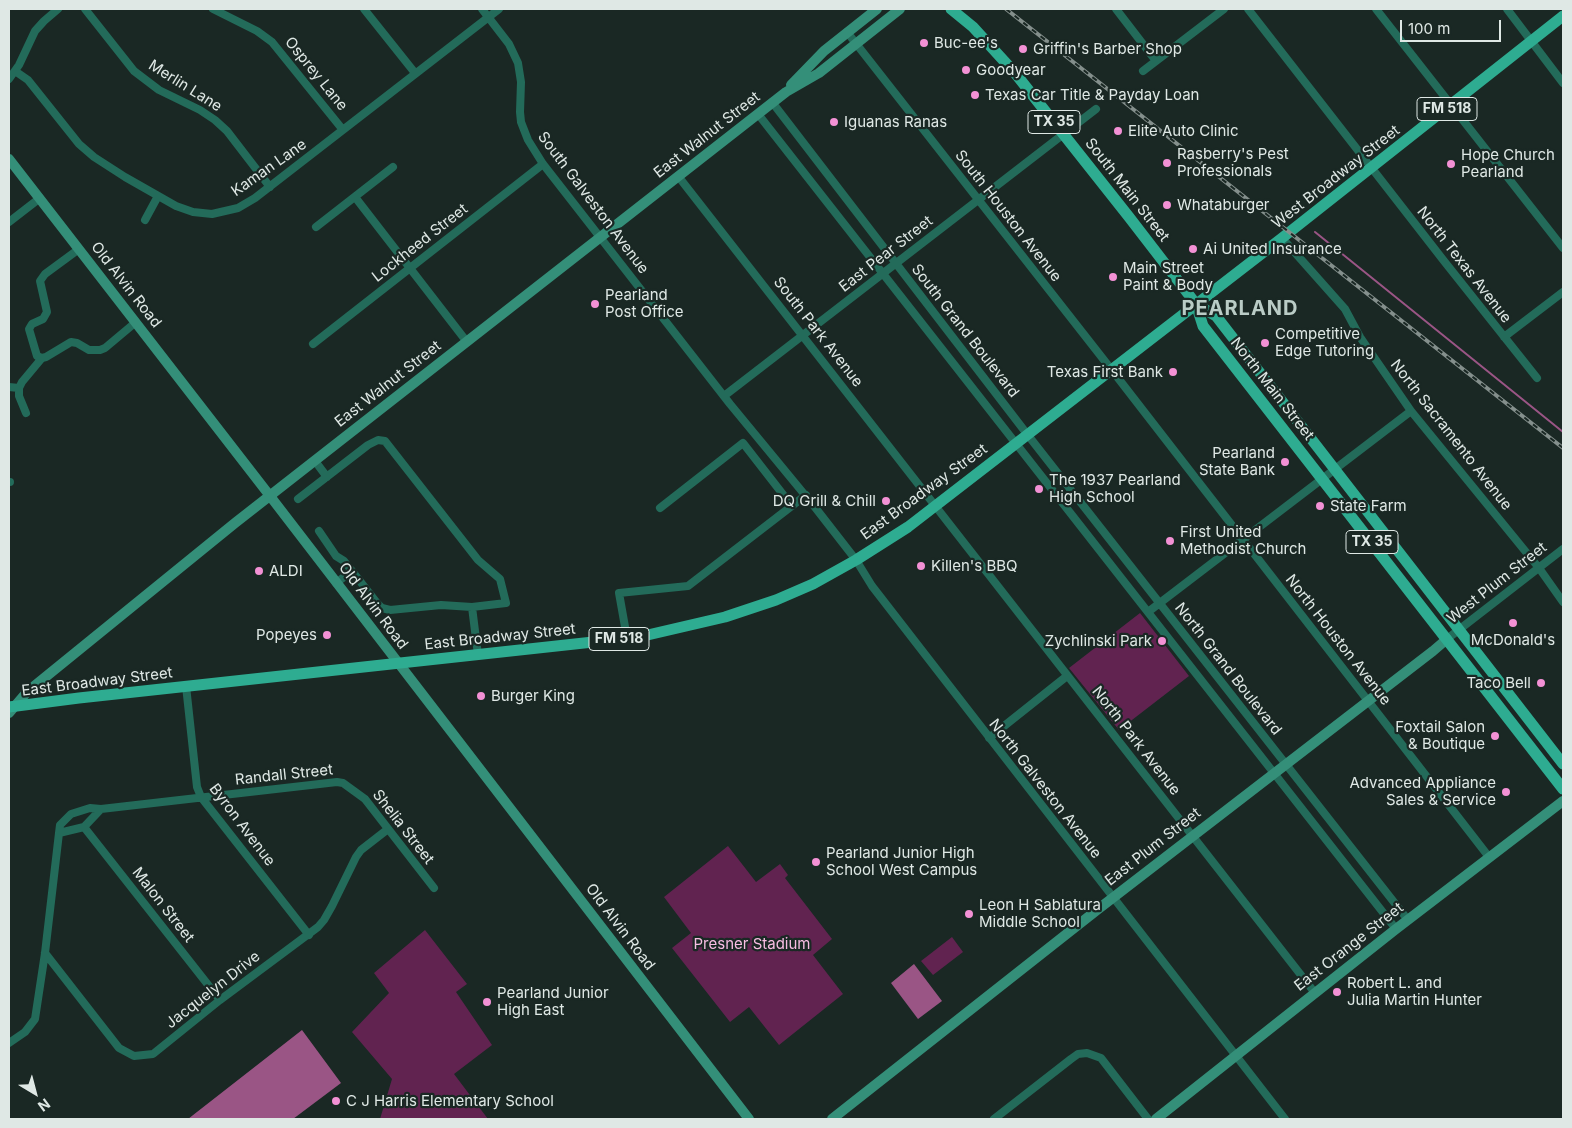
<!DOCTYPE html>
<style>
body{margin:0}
#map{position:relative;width:1572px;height:1128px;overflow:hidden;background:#1a2824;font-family:Inter,sans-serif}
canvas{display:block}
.frame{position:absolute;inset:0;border:10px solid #dfe8e5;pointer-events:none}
.north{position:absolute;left:10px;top:1068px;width:50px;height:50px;-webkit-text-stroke:4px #1a2824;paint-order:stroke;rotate:143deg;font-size:14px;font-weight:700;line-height:20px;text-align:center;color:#dfe8e5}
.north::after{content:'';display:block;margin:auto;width:18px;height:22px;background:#dfe8e5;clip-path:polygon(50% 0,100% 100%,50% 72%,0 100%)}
.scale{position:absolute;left:1400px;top:20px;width:101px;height:22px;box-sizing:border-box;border:2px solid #dfe8e5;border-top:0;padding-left:6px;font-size:15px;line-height:18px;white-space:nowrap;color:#dfe8e5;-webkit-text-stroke:4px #1a2824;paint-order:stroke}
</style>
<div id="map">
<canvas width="1572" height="1128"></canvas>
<div class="frame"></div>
<div class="north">N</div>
<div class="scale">100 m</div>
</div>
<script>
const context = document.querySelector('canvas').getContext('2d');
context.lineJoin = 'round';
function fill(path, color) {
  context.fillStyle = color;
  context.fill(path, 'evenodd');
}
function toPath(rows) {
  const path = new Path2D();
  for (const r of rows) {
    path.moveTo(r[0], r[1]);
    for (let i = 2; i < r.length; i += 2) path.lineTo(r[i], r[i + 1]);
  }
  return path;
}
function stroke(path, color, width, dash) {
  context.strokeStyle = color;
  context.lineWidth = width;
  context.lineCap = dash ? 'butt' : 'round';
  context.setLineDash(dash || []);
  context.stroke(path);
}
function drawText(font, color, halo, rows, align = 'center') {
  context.font = font + ' Inter,sans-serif';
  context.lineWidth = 4.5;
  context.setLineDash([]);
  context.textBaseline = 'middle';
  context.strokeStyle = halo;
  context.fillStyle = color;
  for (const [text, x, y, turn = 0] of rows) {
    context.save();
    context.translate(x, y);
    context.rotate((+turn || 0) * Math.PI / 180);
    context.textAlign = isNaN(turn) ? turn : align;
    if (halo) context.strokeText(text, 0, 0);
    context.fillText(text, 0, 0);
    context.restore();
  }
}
fill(toPath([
 [1140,613,1189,676,1119,730,1069,668],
 [728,846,756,882,780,864,788,875,785,878,832,939,813,955,843,994,779,1045,749,1007,730,1022,672,948,691,933,664,897],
 [425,930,467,984,456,992,492,1045,454,1074,488,1119,380,1119,392,1079,352,1032,389,993,374,973],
 [952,937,963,952,933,975,921,961]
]), '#612350');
fill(toPath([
 [914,964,942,1001,918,1019,891,983],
 [302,1030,341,1083,293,1119,188,1119]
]), '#9a5585');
stroke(toPath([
 [1315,232,1563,432]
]), '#9a5585', 2);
stroke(toPath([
 [85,9,134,71,159,90,200,110,215,120,227,131,270,187],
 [213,9,257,31,272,42,343,130],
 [364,9,415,73],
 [482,9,509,44,518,63,521,82,520,112,521,122,528,140,543,164,730,404,814,506,856,560,872,586,1285,1119],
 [1116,9,1156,61],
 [1248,9,1444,261,1537,378],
 [1376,9,1563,248],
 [1507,9,1563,83],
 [847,32,1111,369,1489,857],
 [15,71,28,80,79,144,94,157,125,177,176,206,193,212,212,214,238,208,255,198,499,9],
 [1143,71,1224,9],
 [9,79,19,65,35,31,44,21,58,9],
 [772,102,1027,434,1408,920],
 [758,114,1396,929],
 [678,176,1315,993],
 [355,197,467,342],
 [145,220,158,196],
 [9,222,40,198],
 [316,227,393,167],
 [1282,238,1345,309,1360,337,1411,411,1539,568,1563,602],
 [79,249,45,274,40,281,47,312,43,319,32,324,29,329,37,356,42,358,46,357,71,342,77,343,89,350,100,350,105,348,136,322],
 [1504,337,1563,292],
 [313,344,543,164],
 [9,387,19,388],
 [724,396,1096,109],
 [26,413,19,396,19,388,22,382,42,358],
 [315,461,327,477],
 [9,482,10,482],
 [298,499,368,445,378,440,385,441,478,560,500,579,506,603,472,607,478,655],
 [660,508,743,443,792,506],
 [319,531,336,556,344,561,352,571],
 [336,583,352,571,377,603,382,608,390,610,441,605,472,607],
 [1148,612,1411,411],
 [627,638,619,593,688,586,806,495],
 [1447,639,1563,549],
 [186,686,197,787,201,797,309,935],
 [989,738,1067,676],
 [84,827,220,1000],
 [59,833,60,825,71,814,90,808,101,809],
 [45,953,119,1048,134,1056,153,1054,220,1000,318,927,324,920,332,906,356,857,361,850,388,829],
 [9,1043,25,1032,35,1019,45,953,59,833,84,827,101,809,337,782,343,783,365,799,434,888],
 [994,1119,1071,1059,1078,1054,1087,1053,1101,1058,1148,1119]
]), '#236b5a', 8);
stroke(toPath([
 [791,85,824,51,877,9],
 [9,159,270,496,749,1119],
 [9,713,27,692,235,523,786,92,819,73,900,9],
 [832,1119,1097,910,1433,651,1447,639],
 [1156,1119,1396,929,1563,801]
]), '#348f79', 10);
stroke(toPath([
 [951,9,973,27,1015,73,1129,217,1196,304,1203,326,1563,789],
 [1196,304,1216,316,1563,764],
 [9,707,79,698,639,637,725,617,776,600,813,584,856,560,908,527,1282,238,1563,16]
]), '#2eac91', 11);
const rail = toPath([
 [1006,9,1563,448]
]);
stroke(rail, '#848f8c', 4);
stroke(rail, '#1a2824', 2, [5.5]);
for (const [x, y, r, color] of [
 [924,43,5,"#f391d5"],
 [1023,49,5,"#f391d5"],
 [966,70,5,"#f391d5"],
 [975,95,5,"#f391d5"],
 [834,122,5,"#f391d5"],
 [1118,131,5,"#f391d5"],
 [1167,163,5,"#f391d5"],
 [1451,164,5,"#f391d5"],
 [1167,205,5,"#f391d5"],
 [1193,249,5,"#f391d5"],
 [1113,277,5,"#f391d5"],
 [595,304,5,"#f391d5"],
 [1265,343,5,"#f391d5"],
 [1173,372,5,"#f391d5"],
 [1285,462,5,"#f391d5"],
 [1039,489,5,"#f391d5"],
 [886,501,5,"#f391d5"],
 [1320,506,5,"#f391d5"],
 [1170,541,5,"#f391d5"],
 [921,566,5,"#f391d5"],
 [259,571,5,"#f391d5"],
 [1513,623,5,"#f391d5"],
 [327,635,5,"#f391d5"],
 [1162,641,5,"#f391d5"],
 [1541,683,5,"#f391d5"],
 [481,696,5,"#f391d5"],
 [1495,736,5,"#f391d5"],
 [1506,792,5,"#f391d5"],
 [816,862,5,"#f391d5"],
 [969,914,5,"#f391d5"],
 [1337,992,5,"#f391d5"],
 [487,1002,5,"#f391d5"],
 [336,1101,5,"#f391d5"]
]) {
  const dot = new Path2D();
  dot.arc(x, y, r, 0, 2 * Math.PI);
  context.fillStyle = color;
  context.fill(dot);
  stroke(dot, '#1a2824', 2);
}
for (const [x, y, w] of [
 [1447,109,60],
 [1054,122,52],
 [1372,542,52],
 [619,639,60]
]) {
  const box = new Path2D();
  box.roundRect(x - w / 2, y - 11.5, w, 23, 4);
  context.fillStyle = '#1a2824';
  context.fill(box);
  stroke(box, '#dfe8e5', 1);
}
drawText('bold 14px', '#dfe8e5', null, [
 ["FM 518",1447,109],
 ["TX 35",1054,122],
 ["TX 35",1372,542],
 ["FM 518",619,639]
]);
drawText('15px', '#dfe8e5', '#1a2824', [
 ["Buc-ee's",934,43],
 ["Griffin's Barber Shop",1033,49],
 ["Goodyear",976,70],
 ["Texas Car Title & Payday Loan",985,95],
 ["Iguanas Ranas",844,122],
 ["Elite Auto Clinic",1128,131],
 ["Rasberry's Pest",1177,154],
 ["Professionals",1177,171],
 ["Hope Church",1461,155],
 ["Pearland",1461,172],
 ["Whataburger",1177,205],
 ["Ai United Insurance",1203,249],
 ["Main Street",1123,268],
 ["Paint & Body",1123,285],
 ["Pearland",605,295],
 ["Post Office",605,312],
 ["Competitive",1275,334],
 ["Edge Tutoring",1275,351],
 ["Texas First Bank",1163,372,"right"],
 ["Pearland",1275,453,"right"],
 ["State Bank",1275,470,"right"],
 ["The 1937 Pearland",1049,480],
 ["High School",1049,497],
 ["DQ Grill & Chill",876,501,"right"],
 ["State Farm",1330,506],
 ["First United",1180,532],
 ["Methodist Church",1180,549],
 ["Killen's BBQ",931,566],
 ["ALDI",269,571],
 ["Popeyes",317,635,"right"],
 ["McDonald's",1513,640,"center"],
 ["Zychlinski Park",1152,641,"right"],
 ["Taco Bell",1531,683,"right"],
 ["Burger King",491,696],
 ["Foxtail Salon",1485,727,"right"],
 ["& Boutique",1485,744,"right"],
 ["Advanced Appliance",1496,783,"right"],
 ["Sales & Service",1496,800,"right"],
 ["Pearland Junior High",826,853],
 ["School West Campus",826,870],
 ["Leon H Sablatura",979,905],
 ["Middle School",979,922],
 ["Robert L. and",1347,983],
 ["Julia Martin Hunter",1347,1000],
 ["Pearland Junior",497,993],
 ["High East",497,1010],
 ["C J Harris Elementary School",346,1101]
], 'left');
drawText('15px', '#dfe8e5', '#1a2824', [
 ["Osprey Lane",316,74,51],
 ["Merlin Lane",185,86,32],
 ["East Walnut Street",707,135,-38],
 ["Kaman Lane",269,168,-35],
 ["West Broadway Street",1336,177,-38],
 ["South Main Street",1127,190,52],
 ["South Galveston Avenue",593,203,53],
 ["South Houston Avenue",1008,216,52],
 ["Lockheed Street",420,243,-38],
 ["East Pear Street",886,254,-38],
 ["North Texas Avenue",1464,265,52],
 ["Old Alvin Road",126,285,52],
 ["South Grand Boulevard",965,331,52],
 ["South Park Avenue",818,332,52],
 ["East Walnut Street",388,384,-38],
 ["North Main Street",1272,389,52],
 ["North Sacramento Avenue",1451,435,52],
 ["East Broadway Street",924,492,-36],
 ["West Plum Street",1497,583,-38],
 ["Old Alvin Road",373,606,53],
 ["East Broadway Street",500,637,-6],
 ["North Houston Avenue",1338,640,52],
 ["North Grand Boulevard",1228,669,52],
 ["East Broadway Street",97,682,-7],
 ["North Park Avenue",1136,741,52],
 ["Randall Street",284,775,-6],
 ["North Galveston Avenue",1045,789,52],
 ["Byron Avenue",242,825,53],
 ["Shelia Street",403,827,52],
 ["East Plum Street",1153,847,-38],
 ["Malon Street",163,905,52],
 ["Old Alvin Road",620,927,53],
 ["East Orange Street",1349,947,-38],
 ["Jacquelyn Drive",213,990,-38]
]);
drawText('15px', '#f8bde3', '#1a2824', [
 ["Presner Stadium",752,944]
]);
context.letterSpacing = '1px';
drawText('bold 20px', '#baccc6', '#1a2824', [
 ["PEARLAND",1240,309]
]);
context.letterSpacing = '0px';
</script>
